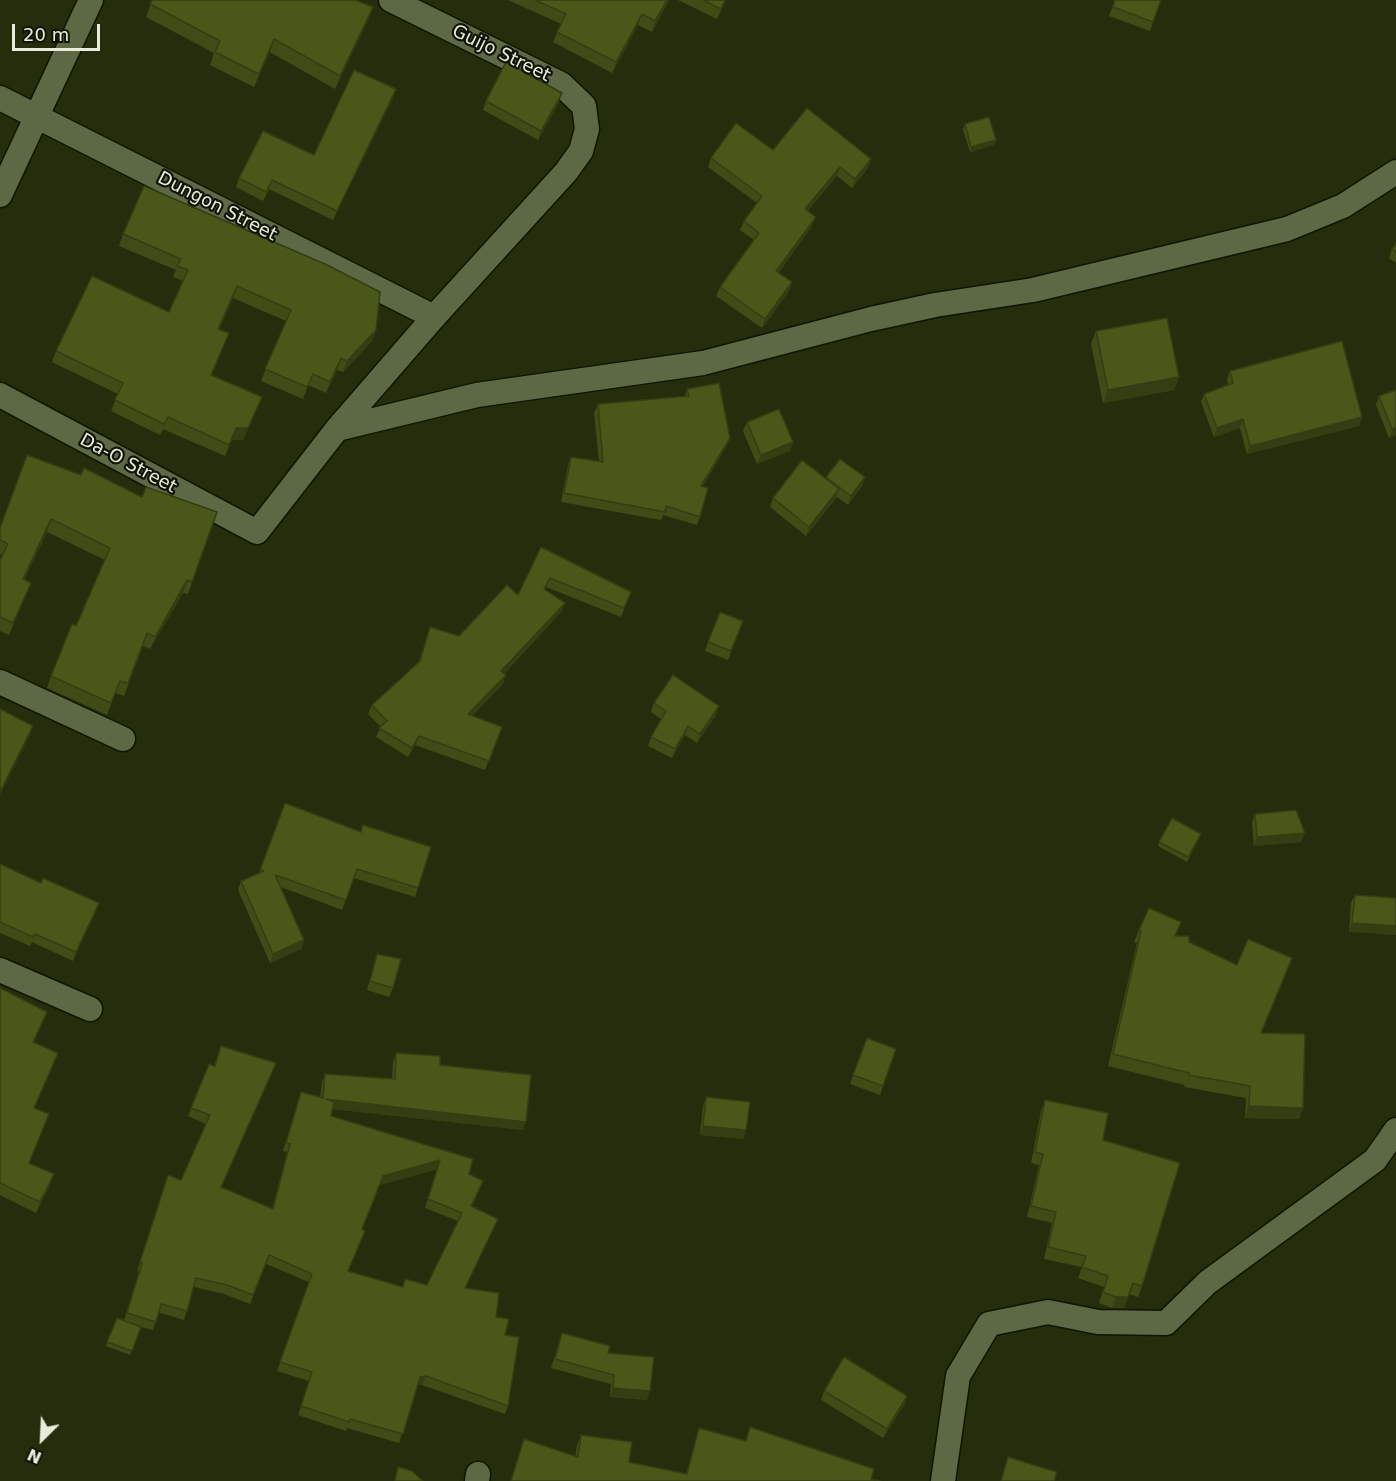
<!DOCTYPE html>
<style>
body{margin:0}
#map{position:relative;width:1396px;height:1481px;overflow:hidden;background:#252e0c;font-family:"DejaVu Sans",sans-serif}
canvas{display:block}
.north{position:absolute;left:12px;top:1409px;width:60px;height:60px;-webkit-text-stroke:4px #101407;paint-order:stroke;rotate:204deg;font-size:16px;font-weight:700;line-height:24px;text-align:center;color:#e7edda}
.north::after{content:'';display:block;margin:auto;width:21px;height:27px;background:#e7edda;clip-path:polygon(50% 0,100% 100%,50% 72%,0 100%)}
.scale{position:absolute;left:12px;top:24px;width:88px;height:27px;box-sizing:border-box;border:3px solid #e7edda;border-top:0;padding-left:8px;font-size:18px;line-height:21px;white-space:nowrap;color:#e7edda;-webkit-text-stroke:4px #101407;paint-order:stroke}
</style>
<div id="map">
<canvas width="1396" height="1481"></canvas>
<div class="north">N</div>
<div class="scale">20 m</div>
</div>
<script>
const context = document.querySelector('canvas').getContext('2d');
context.lineJoin = 'round';
function toPath(rows) {
  const path = new Path2D();
  for (const r of rows) {
    path.moveTo(r[0], r[1]);
    for (let i = 2; i < r.length; i += 2) path.lineTo(r[i], r[i + 1]);
  }
  return path;
}
function stroke(path, color, width, dash) {
  context.strokeStyle = color;
  context.lineWidth = width;
  context.lineCap = dash ? 'butt' : 'round';
  context.setLineDash(dash || []);
  context.stroke(path);
}
function fill(path, color) {
  context.fillStyle = color;
  context.fill(path, 'evenodd');
}
function drawText(font, color, halo, rows, align = 'center') {
  context.font = font + ' "DejaVu Sans",sans-serif';
  context.lineWidth = 4.5;
  context.setLineDash([]);
  context.textBaseline = 'middle';
  context.strokeStyle = halo;
  context.fillStyle = color;
  for (const [text, x, y, turn = 0] of rows) {
    context.save();
    context.translate(x, y);
    context.rotate((+turn || 0) * Math.PI / 180);
    context.textAlign = isNaN(turn) ? turn : align;
    if (halo) context.strokeText(text, 0, 0);
    context.fillText(text, 0, 0);
    context.restore();
  }
}
const street = toPath([
 [0,98,434,317],
 [0,195,91,0],
 [0,395,257,532,337,429,434,317,566,172,581,151,587,129,584,106,561,84,391,0],
 [337,429,477,395,703,363,871,319,935,305,1033,290,1287,229,1343,206,1396,172],
 [0,682,123,739],
 [0,970,90,1009],
 [477,1481,478,1474],
 [943,1481,958,1376,989,1324,1048,1312,1098,1322,1166,1323,1208,1282,1375,1160,1396,1130]
]);
stroke(street, '#0e1500', 27);
stroke(street, '#5d6845', 24);
fill(toPath([
 [152,0,373,7,368,20,335,89,270,52,254,87,210,65,214,53,146,17],
 [508,0,669,0,652,32,638,25,612,73,553,42,561,24],
 [678,0,726,0,717,19],
 [1115,0,1161,0,1150,31,1109,16],
 [393,98,333,220,269,189,263,201,236,187,239,178,314,155],
 [486,101,559,102,538,140,483,110],
 [965,124,996,140,994,145,970,152,963,129],
 [773,150,868,168,852,188,837,176,807,211,812,226,779,272,789,291,762,328,716,296,720,287,754,240,740,230,744,221,757,203,708,167,711,158],
 [123,234,376,330,372,341,343,372,337,370,326,393,308,385,303,399,261,381,286,321,233,298,219,330,229,333,212,375,257,408,243,440,232,440,225,456,163,429,160,435,111,411,118,394,52,362,56,351,169,312,183,281,173,277,176,270,119,246],
 [1396,243,1396,263,1389,258,1392,249],
 [1096,331,1179,377,1174,390,1103,403,1091,344],
 [1230,371,1362,417,1359,426,1247,454,1240,428,1214,437,1201,402,1204,394,1228,385,1227,379],
 [687,389,726,447,703,486,700,517,697,525,663,515,661,520,561,502,568,465,571,457,599,462,594,413,598,404,685,396],
 [1396,390,1396,435,1389,438,1376,405,1379,396],
 [747,422,793,442,790,451,757,464,743,431],
 [826,477,862,486,848,505,837,497,806,536,770,507,773,498,826,478],
 [142,497,217,512,188,594,183,593,150,649,143,646,124,696,115,693,107,715,47,688,51,676,76,626,105,560,47,532,24,580,31,583,9,635,0,631,0,560,2,555,0,554,0,528],
 [541,547,631,592,621,617,546,587,545,590,565,603,561,612,504,674,503,684,472,716,502,727,485,770,415,745,408,757,376,737,381,727,368,714,372,705,419,661,430,627,459,636,518,595],
 [743,621,728,660,705,651,708,642],
 [654,703,716,715,697,743,685,735,672,758,648,746,651,737,661,719,651,712],
 [285,803,418,888,415,897,354,878,342,910,281,887,304,940,301,949,270,963,238,890,241,881,259,873],
 [1255,814,1301,842,1254,846,1252,823],
 [1201,834,1187,862,1158,846,1159,842],
 [0,864,41,883,99,903,73,961,32,942,30,946,0,933],
 [1355,895,1396,898,1349,932,1351,903],
 [1139,930,1177,936,1237,965,1287,970,1261,1033,1303,1108,1299,1119,1245,1118,1246,1098,1184,1087,1185,1085,1108,1066,1137,943,1134,942],
 [377,954,393,988,389,997,367,990],
 [0,988,47,1012,34,1042,54,1063,34,1108,49,1114,29,1163,50,1185,36,1213,0,1195],
 [867,1038,896,1049,880,1095,850,1084],
 [221,1046,273,1071,221,1187,272,1209,287,1152,283,1151,301,1092,320,1098,322,1083,325,1074,392,1079,393,1062,396,1053,440,1065,523,1130,333,1109,331,1116,469,1174,480,1189,472,1206,498,1219,494,1227,465,1288,496,1317,505,1335,508,1406,505,1414,422,1385,417,1385,399,1443,347,1428,346,1431,298,1415,309,1381,277,1371,309,1282,266,1264,250,1304,224,1294,194,1287,184,1320,158,1312,153,1330,141,1327,130,1355,106,1346,117,1318,124,1320,139,1272,137,1271,168,1175,181,1180,206,1124,188,1116,209,1064,214,1066],
 [437,1169,425,1208,458,1221,427,1285,402,1287,348,1271,362,1239,362,1230,380,1185],
 [706,1097,746,1130,743,1139,700,1135,703,1106],
 [1045,1100,1103,1140,1142,1286,1138,1297,1129,1294,1124,1308,1112,1308,1099,1303,1104,1287,1078,1278,1082,1267,1044,1259,1052,1223,1027,1217,1039,1165,1031,1163,1041,1111],
 [562,1333,608,1353,647,1400,610,1397,611,1384,551,1368],
 [824,1391,907,1396,904,1405,883,1438,821,1400],
 [699,1428,871,1479,510,1481,575,1457,577,1445,581,1435,629,1462,686,1474]
]), '#3f4c16');
fill(toPath([
 [667,0,669,0,652,32,655,21],
 [725,0,726,0,717,19,721,9],
 [373,7,368,20,335,89,340,76],
 [642,14,638,25,612,73,616,62],
 [274,39,270,52,254,87,259,74],
 [396,89,393,98,333,220,337,211],
 [562,93,559,102,538,140,541,131],
 [996,140,994,145,970,152,971,147],
 [871,159,868,168,852,188,855,179],
 [840,167,837,176,802,218,805,209],
 [816,217,812,226,773,280,776,271],
 [792,282,789,291,762,328,765,319],
 [237,286,233,298,214,341,218,329],
 [376,330,372,341,343,372,347,361],
 [341,358,337,370,326,393,330,382],
 [1179,377,1174,390,1103,403,1108,390],
 [262,397,243,440,232,440,225,456,236,428],
 [1362,417,1359,426,1247,454,1250,446],
 [1243,419,1240,428,1214,437,1217,428],
 [1396,428,1396,435,1389,438,1392,429],
 [730,438,726,447,698,494,701,486],
 [793,442,790,451,757,464,761,455],
 [865,477,862,486,848,505,851,496],
 [839,489,836,498,806,536,809,527],
 [51,519,47,532,18,592,23,579],
 [187,580,183,593,150,649,155,637],
 [31,583,26,595,9,635,13,623],
 [565,603,561,612,498,680,501,671],
 [506,675,503,684,465,723,468,714],
 [719,706,716,715,697,743,700,734],
 [33,726,30,735,0,795,0,792],
 [688,726,685,735,672,758,675,749],
 [419,736,415,745,408,757,412,748],
 [1305,833,1301,842,1254,846,1257,837],
 [99,903,96,912,73,961,76,952],
 [1352,923,1396,926,1396,935,1349,932],
 [304,940,301,949,270,963,273,954],
 [47,1012,43,1022,29,1052,33,1042],
 [276,1063,273,1071,218,1196,221,1187],
 [326,1099,526,1122,523,1130,323,1108],
 [1249,1106,1303,1108,1299,1119,1245,1118],
 [703,1126,746,1130,743,1139,700,1135],
 [440,1160,437,1169,380,1185,383,1176],
 [54,1174,50,1185,36,1213,40,1202],
 [1116,1297,1128,1297,1124,1308,1112,1308],
 [426,1376,422,1385,416,1385,420,1377],
 [613,1388,650,1391,647,1400,610,1397],
 [907,1396,904,1405,883,1438,887,1429]
]), '#333e12');
const building = toPath([
 [152,0,355,0,373,7,340,76,274,39,259,74,215,52,220,41,150,4,152,0],
 [535,0,667,0,655,21,642,14,616,62,557,32,566,14,535,0],
 [703,0,725,0,721,9,703,0],
 [1115,0,1161,0,1153,22,1113,7,1115,0],
 [506,62,562,93,541,131,486,101,506,62],
 [354,70,396,89,337,211,272,180,266,192,239,178,263,131,314,155,354,70],
 [807,108,871,159,855,179,840,167,805,209,816,217,776,271,792,282,765,319,720,287,759,233,744,221,762,196,711,158,736,123,773,150,807,108],
 [989,117,996,140,971,147,965,124,989,117],
 [144,186,325,264,380,292,376,330,347,361,341,358,330,382,313,374,307,387,265,369,291,310,237,286,218,329,229,333,211,375,262,397,248,428,236,428,229,445,168,417,164,424,115,400,123,383,56,351,92,276,169,312,188,270,177,266,181,259,123,234,144,186],
 [1396,243,1396,252,1392,249,1396,243],
 [1167,318,1179,377,1108,390,1096,331,1167,318],
 [1342,341,1362,417,1250,446,1243,419,1217,428,1204,394,1233,383,1230,371,1342,341],
 [719,383,730,438,701,486,708,488,700,517,666,506,665,512,564,493,571,457,603,462,598,404,689,396,687,389,719,383],
 [1396,390,1396,428,1392,429,1379,396,1396,390],
 [779,409,793,442,761,455,747,422,779,409],
 [27,455,81,475,84,468,142,497,146,487,217,512,192,582,187,580,155,637,147,633,128,683,120,681,111,703,51,676,72,624,76,626,110,548,51,519,23,579,31,583,13,623,0,617,0,560,8,544,0,540,0,528,27,455],
 [840,459,865,477,851,496,826,477,840,459],
 [802,460,839,489,809,527,773,498,802,460],
 [541,547,631,592,624,608,550,578,544,589,565,603,501,671,506,675,468,714,502,727,489,761,419,736,412,748,379,728,387,721,372,705,420,661,430,627,459,636,507,585,518,595,541,547],
 [720,612,743,621,731,651,708,642,720,612],
 [673,675,719,706,700,734,688,726,675,749,651,737,666,711,654,703,673,675],
 [0,709,33,726,0,792,0,709],
 [285,803,361,832,363,825,431,847,418,888,357,869,346,900,275,875,304,940,273,954,241,881,264,871,260,870,285,803],
 [1296,810,1305,833,1257,837,1255,814,1296,810],
 [1172,818,1201,834,1188,857,1159,842,1172,818],
 [0,864,41,883,43,878,99,903,76,952,35,934,33,937,0,922,0,864],
 [1355,895,1396,898,1396,926,1352,923,1355,895],
 [1149,908,1181,922,1175,936,1189,936,1189,942,1237,965,1248,939,1292,958,1261,1033,1305,1034,1303,1108,1249,1106,1250,1086,1189,1075,1189,1073,1113,1054,1141,931,1139,930,1149,908],
 [377,954,401,959,393,988,370,981,377,954],
 [0,988,47,1012,33,1042,58,1053,34,1108,49,1114,29,1163,54,1174,40,1202,0,1183,0,988],
 [867,1038,896,1049,883,1086,853,1075,867,1038],
 [221,1046,276,1063,221,1187,273,1209,290,1144,286,1143,301,1092,323,1098,325,1074,395,1079,396,1053,440,1056,440,1065,531,1075,526,1122,326,1099,334,1102,331,1116,473,1159,469,1174,483,1181,471,1206,498,1219,465,1288,499,1293,496,1317,509,1319,505,1335,519,1337,508,1406,426,1376,420,1377,403,1434,350,1419,349,1422,301,1406,312,1372,280,1362,312,1274,269,1255,253,1295,227,1285,196,1278,187,1311,161,1304,156,1322,127,1313,142,1263,140,1262,168,1175,181,1180,210,1115,191,1108,209,1064,215,1066,221,1046],
 [440,1160,428,1199,462,1213,427,1285,405,1279,403,1287,348,1271,365,1231,362,1229,383,1176,440,1160],
 [706,1097,750,1102,746,1130,703,1126,706,1097],
 [1045,1100,1108,1113,1103,1140,1180,1163,1142,1286,1133,1283,1128,1297,1116,1297,1103,1292,1108,1276,1082,1267,1086,1256,1048,1247,1056,1212,1031,1206,1043,1154,1035,1152,1045,1100],
 [117,1318,141,1327,132,1351,107,1342,117,1318],
 [562,1333,610,1346,608,1353,654,1357,650,1391,613,1388,614,1375,555,1359,562,1333],
 [844,1357,907,1396,887,1429,824,1391,844,1357],
 [750,1427,874,1469,871,1479,880,1481,511,1481,524,1439,578,1457,581,1435,632,1442,629,1462,687,1474,699,1428,746,1441,750,1427],
 [1008,1457,1057,1472,1054,1481,1001,1481,1008,1457],
 [398,1467,412,1471,423,1481,395,1481,398,1467]
]);
fill(building, '#495819');
stroke(building, '#333e12', 1.5);
drawText('18px', '#e7edda', '#101407', [
 ["Guijo Street",501,54,26],
 ["Dungon Street",217,207,27],
 ["Da-O Street",128,464,28]
]);
</script>
